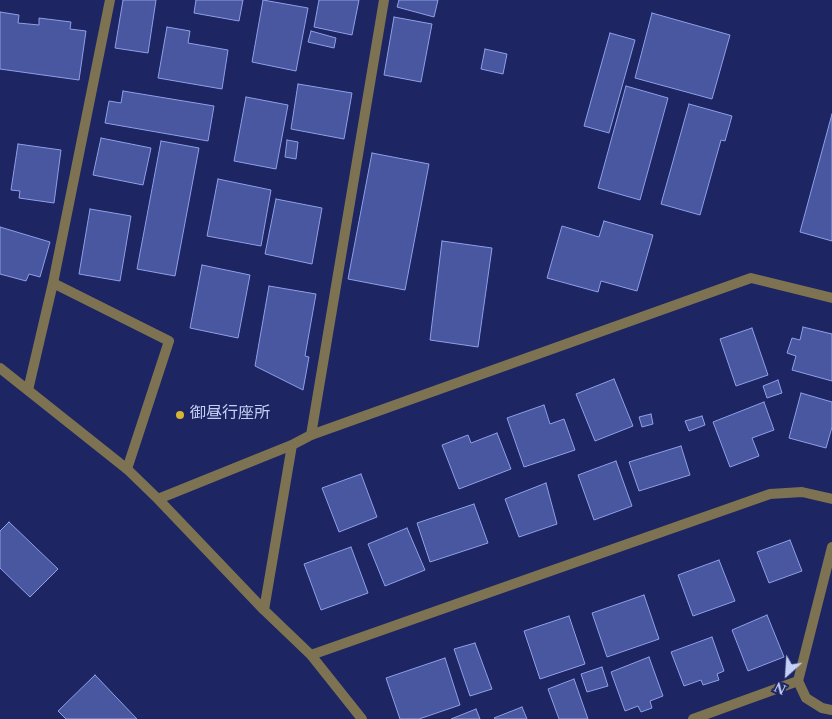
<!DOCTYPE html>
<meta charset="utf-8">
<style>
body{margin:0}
#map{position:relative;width:832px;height:719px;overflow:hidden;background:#1d2562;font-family:Spectral,serif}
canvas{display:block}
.north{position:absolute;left:762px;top:649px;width:50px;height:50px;-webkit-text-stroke:4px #1d2562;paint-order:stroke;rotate:206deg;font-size:14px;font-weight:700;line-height:20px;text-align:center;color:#c5d0f6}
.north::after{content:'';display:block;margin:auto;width:18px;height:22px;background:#c5d0f6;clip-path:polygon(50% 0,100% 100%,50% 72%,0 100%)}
</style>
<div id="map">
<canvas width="832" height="719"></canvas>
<div class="north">N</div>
</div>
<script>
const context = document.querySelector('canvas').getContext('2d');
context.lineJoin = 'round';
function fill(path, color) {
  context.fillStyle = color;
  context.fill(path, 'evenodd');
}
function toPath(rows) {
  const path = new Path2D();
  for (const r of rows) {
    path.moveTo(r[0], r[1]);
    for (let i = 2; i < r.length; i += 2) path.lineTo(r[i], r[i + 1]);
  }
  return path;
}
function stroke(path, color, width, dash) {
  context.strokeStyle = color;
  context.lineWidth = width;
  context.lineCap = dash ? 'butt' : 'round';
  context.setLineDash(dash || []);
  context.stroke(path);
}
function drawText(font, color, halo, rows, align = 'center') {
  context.font = font + ' Spectral,"Noto Sans JP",serif';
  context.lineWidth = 4;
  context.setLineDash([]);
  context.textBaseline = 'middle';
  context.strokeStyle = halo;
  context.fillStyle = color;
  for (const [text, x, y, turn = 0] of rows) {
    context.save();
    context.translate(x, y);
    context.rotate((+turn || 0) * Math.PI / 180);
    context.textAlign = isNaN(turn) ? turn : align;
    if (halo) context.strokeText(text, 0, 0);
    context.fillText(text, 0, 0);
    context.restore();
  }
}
const building = toPath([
 [123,0,156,0,148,53,115,48,123,0],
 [196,0,243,0,239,21,194,13,196,0],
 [263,0,308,8,296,71,252,62,263,0],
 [319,0,359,0,352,35,314,27,319,0],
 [399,0,438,0,434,17,397,7,399,0],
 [0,12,19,15,18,23,39,25,39,18,71,22,70,29,86,31,79,80,0,69,0,12],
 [652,13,730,35,712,99,635,78,652,13],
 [394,17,432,24,421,82,384,75,394,17],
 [167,27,190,31,188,43,228,50,222,89,158,78,167,27],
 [311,31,336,38,334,48,308,42,311,31],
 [610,33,635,40,609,133,584,126,610,33],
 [485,49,507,54,503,74,481,69,485,49],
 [298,84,352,93,344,139,291,129,298,84],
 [626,86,668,98,640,200,598,188,626,86],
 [123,91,214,106,208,141,105,123,109,101,121,103,123,91],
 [246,97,288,105,276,169,234,161,246,97],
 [689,104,732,116,725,141,721,140,700,215,661,204,689,104],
 [832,114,832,241,800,232,832,114],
 [101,138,151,148,143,185,93,175,101,138],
 [287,140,298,142,296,159,285,157,287,140],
 [161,141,199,148,175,276,137,269,161,141],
 [18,144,61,150,54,203,19,198,20,191,11,190,18,144],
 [372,153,429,164,405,290,348,279,372,153],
 [218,179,271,190,261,246,207,236,218,179],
 [276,199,322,208,312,264,265,254,276,199],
 [90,209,131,216,120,281,79,274,90,209],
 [604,221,653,235,637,291,601,281,598,292,547,278,562,226,599,237,604,221],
 [0,227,50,242,40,277,29,274,26,281,0,274,0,227],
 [442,241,492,248,478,347,430,340,442,241],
 [202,265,250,275,238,338,190,328,202,265],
 [269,286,316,294,305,356,309,357,303,390,255,366,269,286],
 [803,327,832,334,832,381,792,370,796,356,787,353,792,338,800,340,803,327],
 [752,328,768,375,736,386,720,339,752,328],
 [614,379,633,426,595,441,576,394,614,379],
 [778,380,782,393,767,398,763,386,778,380],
 [801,393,832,402,832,427,826,448,789,438,801,393],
 [764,402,774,430,752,438,759,456,730,467,713,422,764,402],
 [544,405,550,424,564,419,575,450,524,467,507,418,544,405],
 [651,414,653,424,642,427,639,417,651,414],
 [702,416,705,425,689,431,685,421,702,416],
 [497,433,511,469,459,489,442,445,468,435,471,443,497,433],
 [681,446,690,475,639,491,629,462,681,446],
 [616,461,632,506,594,520,578,475,616,461],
 [361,474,377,517,339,532,322,488,361,474],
 [546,483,557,524,519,537,505,499,546,483],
 [474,504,488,543,430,562,417,523,474,504],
 [9,522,58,569,30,597,0,568,0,531,9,522],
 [407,528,425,570,385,586,368,544,407,528],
 [790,540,802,571,769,583,757,552,790,540],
 [351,547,368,593,321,610,304,564,351,547],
 [719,560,735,601,693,616,678,575,719,560],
 [644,595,659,639,607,657,592,613,644,595],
 [767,615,784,657,748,671,732,630,767,615],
 [569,616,585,664,540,679,524,631,569,616],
 [712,637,724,671,717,674,719,680,703,685,701,680,684,686,671,652,712,637],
 [475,643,492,689,470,696,454,649,475,643],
 [649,657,663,696,650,701,652,708,641,712,638,706,625,711,611,672,649,657],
 [445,658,460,705,419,719,400,719,386,678,445,658],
 [602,667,608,686,587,692,581,674,602,667],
 [95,675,137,719,66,719,58,711,95,675],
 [574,679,588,719,559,719,548,689,574,679],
 [522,707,527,719,495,719,494,718,522,707],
 [476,709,480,719,451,719,476,709]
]);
fill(building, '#48579f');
stroke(building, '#8ea0e8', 1);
stroke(toPath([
 [53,283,169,341,127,469],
 [28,390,53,283,110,0],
 [311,435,384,0],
 [693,719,798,681]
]), '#7d7353', 10);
stroke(toPath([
 [0,368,127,469,158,499,264,610,311,655,362,719],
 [158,499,292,445,311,435,751,278,832,298],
 [832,547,798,681,806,698,822,708,832,710],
 [264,610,292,445],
 [311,655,770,494,802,492,832,499]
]), '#7d7353', 10);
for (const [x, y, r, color] of [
 [180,415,5,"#d8b434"]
]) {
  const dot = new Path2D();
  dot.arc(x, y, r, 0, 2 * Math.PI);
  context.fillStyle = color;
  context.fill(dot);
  stroke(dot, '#1d2562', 2);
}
drawText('16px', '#c5d0f6', '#1d2562', [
 ["御昼行座所",190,415]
], 'left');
</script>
